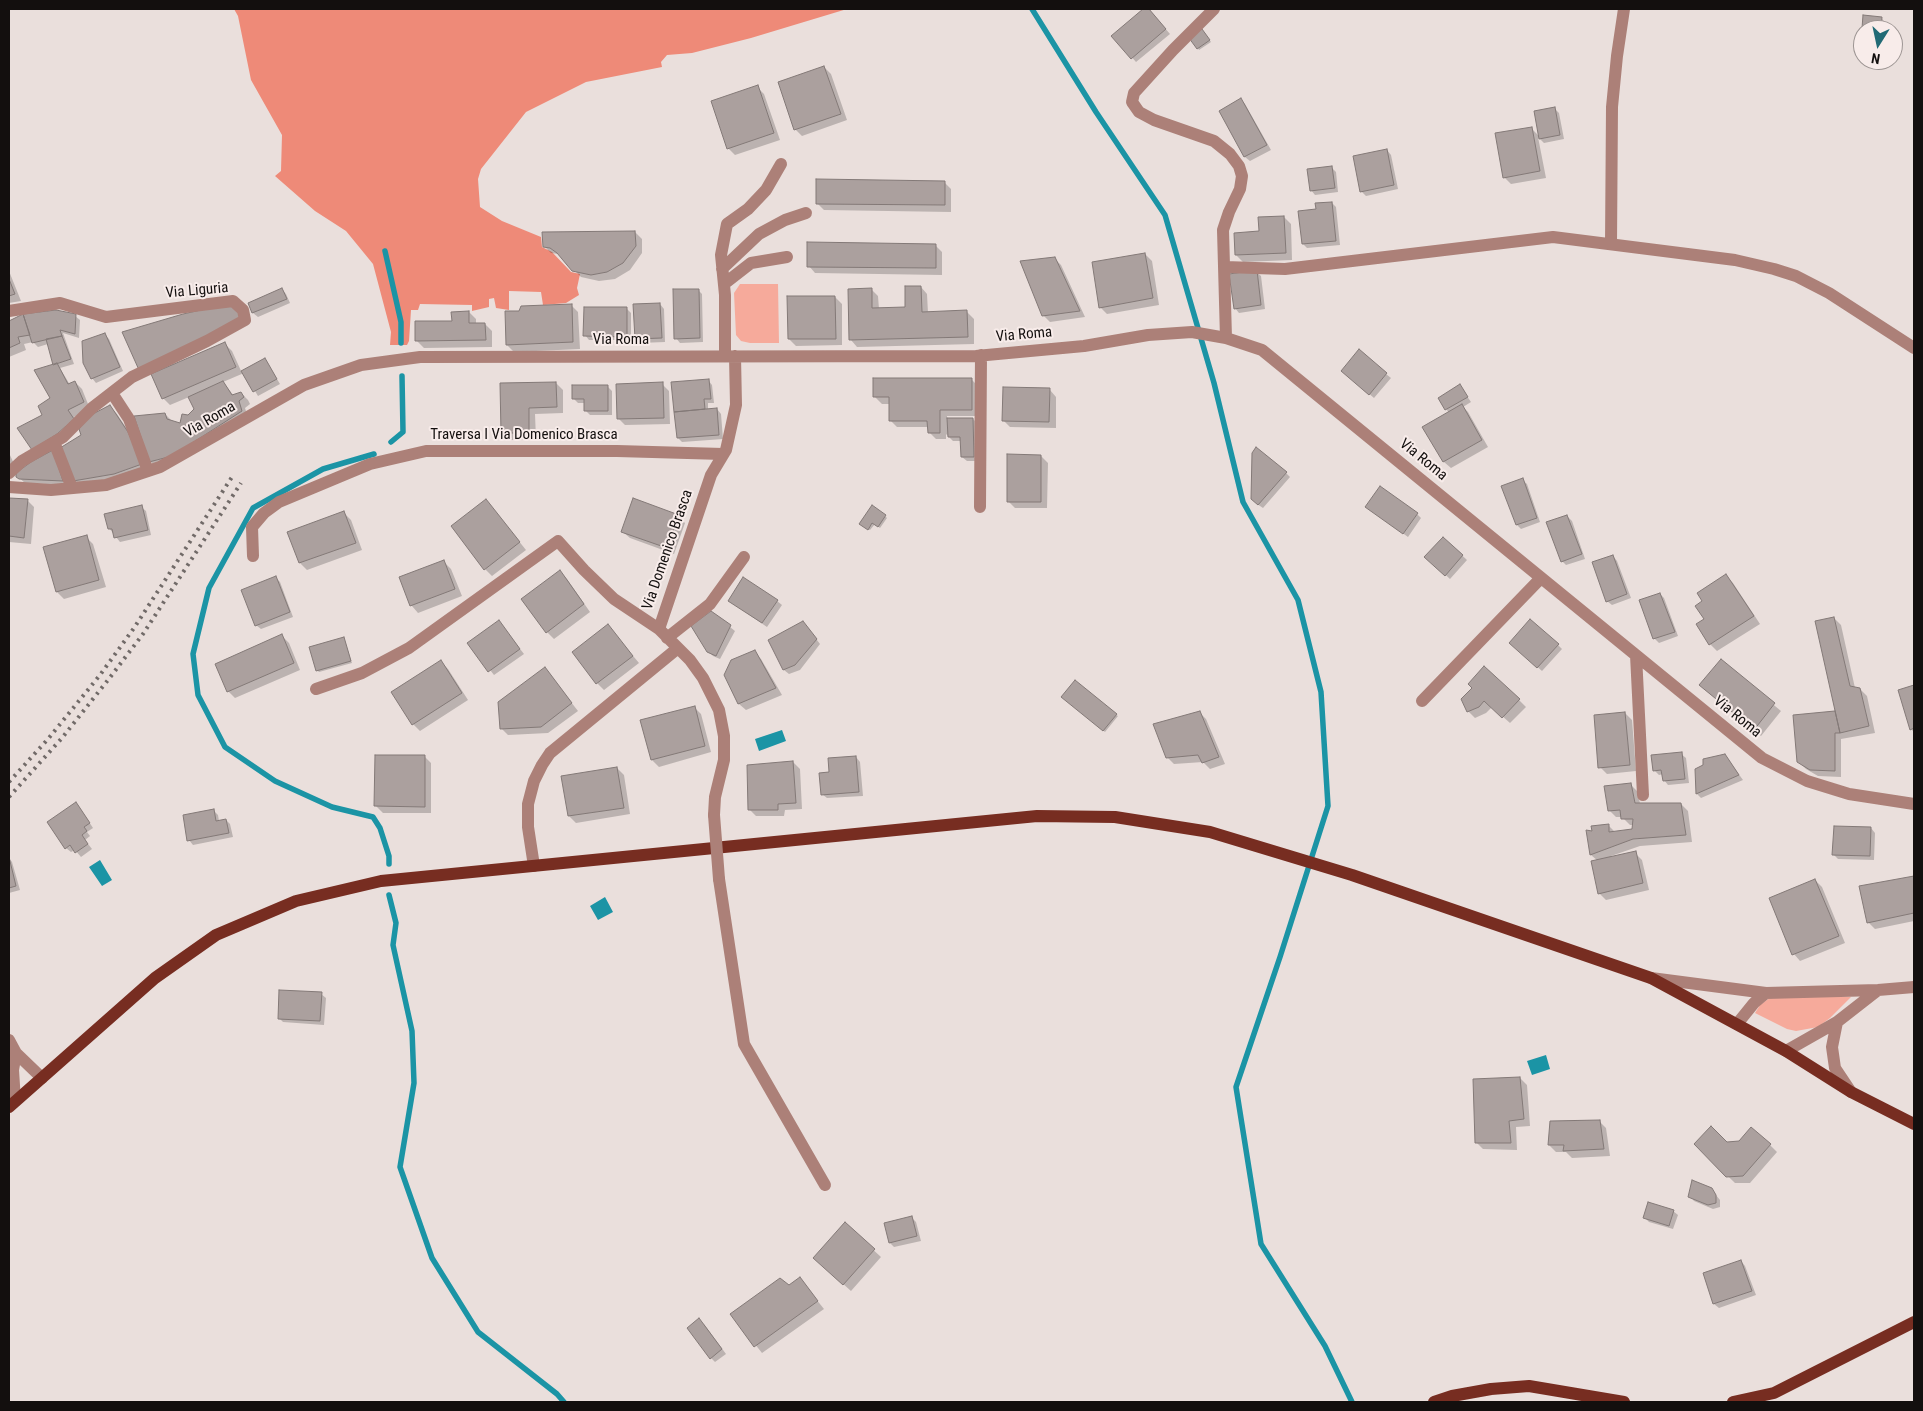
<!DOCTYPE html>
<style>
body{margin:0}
#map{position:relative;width:1923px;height:1411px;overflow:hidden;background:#eadfdc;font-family:"Roboto Condensed",sans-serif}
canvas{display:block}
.frame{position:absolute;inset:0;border:10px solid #130f0e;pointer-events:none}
.north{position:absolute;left:1853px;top:20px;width:50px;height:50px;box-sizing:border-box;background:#f8ecea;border:1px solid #9c9492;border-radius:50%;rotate:190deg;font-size:14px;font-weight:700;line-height:20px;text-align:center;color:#130f0e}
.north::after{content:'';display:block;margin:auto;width:18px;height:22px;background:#216a75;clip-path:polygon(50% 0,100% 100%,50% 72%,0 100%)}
</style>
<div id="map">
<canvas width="1923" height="1411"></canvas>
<div class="frame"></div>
<div class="north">N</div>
</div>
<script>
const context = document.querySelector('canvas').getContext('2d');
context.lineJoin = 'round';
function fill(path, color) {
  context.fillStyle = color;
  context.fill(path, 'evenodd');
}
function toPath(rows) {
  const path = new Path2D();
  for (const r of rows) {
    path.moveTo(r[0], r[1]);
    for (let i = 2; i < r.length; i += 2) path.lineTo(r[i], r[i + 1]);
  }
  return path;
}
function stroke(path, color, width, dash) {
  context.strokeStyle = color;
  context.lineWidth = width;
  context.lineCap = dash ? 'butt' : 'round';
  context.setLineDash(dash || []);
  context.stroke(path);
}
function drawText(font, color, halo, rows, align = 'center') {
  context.font = font + ' "Roboto Condensed",sans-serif';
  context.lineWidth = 4;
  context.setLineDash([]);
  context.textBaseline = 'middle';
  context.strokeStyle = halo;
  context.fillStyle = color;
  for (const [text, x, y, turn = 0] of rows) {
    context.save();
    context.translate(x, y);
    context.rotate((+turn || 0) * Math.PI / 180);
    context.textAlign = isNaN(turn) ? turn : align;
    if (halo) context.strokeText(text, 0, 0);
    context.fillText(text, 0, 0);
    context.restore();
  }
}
fill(toPath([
 [740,284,778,284,779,343,750,343,741,341,736,335,734,293],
 [1771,997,1851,997,1830,1018,1818,1027,1796,1031,1787,1029,1755,1013,1760,1005]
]), '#f6aa9b');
fill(toPath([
 [234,9,847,9,751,38,692,53,667,55,661,62,662,67,586,82,526,112,481,169,478,179,480,207,502,221,541,237,542,247,552,252,571,272,580,274,577,288,579,295,566,303,543,305,541,292,509,291,509,310,496,308,494,298,489,299,489,307,472,311,472,305,420,304,418,310,411,310,409,341,407,345,390,345,391,332,373,264,346,231,315,211,275,176,281,171,282,135,251,80,238,16]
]), '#ee8a78');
fill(toPath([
 [782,730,786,741,759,751,755,739],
 [100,860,112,880,102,886,89,867],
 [605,897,613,912,598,920,590,906],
 [1546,1055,1550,1069,1532,1075,1527,1061]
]), '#1b94a5');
fill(toPath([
 [1145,9,1151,12,1170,34,1136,62,1113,36],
 [1881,18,1885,22,1885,30,1863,30],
 [1204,32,1211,42,1199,50,1198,48],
 [824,67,831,74,847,120,802,136,795,129],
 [757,87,764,94,780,140,735,155,728,148],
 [1241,100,1245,104,1271,150,1250,161,1245,157,1220,111],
 [1554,108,1559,113,1564,139,1544,143,1538,137,1546,178,1511,184,1504,177,1531,128,1540,137],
 [1387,150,1391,155,1398,189,1366,196,1361,191],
 [1332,168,1336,172,1338,192,1315,195,1311,190],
 [944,182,951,189,951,212,824,210,817,203],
 [1332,203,1336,207,1340,245,1307,248,1303,244,1317,210],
 [1284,217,1291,224,1292,260,1243,262,1236,255],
 [635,232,642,239,642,253,630,270,615,279,599,281,581,277,558,254,551,253,544,246],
 [935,245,942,252,942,275,815,273,809,266],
 [1145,254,1152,261,1159,305,1107,314,1100,307],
 [1054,258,1061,265,1085,317,1050,322,1043,315],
 [9,271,21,301,9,303],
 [1256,272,1261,276,1265,309,1239,313,1235,308],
 [921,287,927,294,928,313,967,312,974,319,974,344,857,347,851,340,871,289,878,296,879,309,907,308],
 [282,289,286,294,290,303,258,317,253,313,249,303],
 [698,290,702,294,703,342,680,343,676,338],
 [835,297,842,304,842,345,796,346,789,339],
 [660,304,664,309,665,342,640,343,636,338],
 [571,305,578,312,580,349,514,352,507,345],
 [627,309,631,313,631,340,589,340,585,335],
 [469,312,476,319,476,324,485,324,492,331,492,347,424,348,417,341],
 [23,315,75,316,80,320,79,338,63,333,74,364,60,368,70,385,75,382,82,389,90,409,74,417,80,426,44,416,51,399,55,365,48,344,38,347,33,342,24,344,26,350,9,357,9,323],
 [105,335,109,339,123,371,96,383,92,378],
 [225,344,232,351,242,373,265,359,280,384,258,396,244,373,223,382,234,396,241,393,248,400,250,404,245,408,248,418,157,468,150,461,165,414,172,421,181,424,195,409,189,397,170,405,163,398,152,374,174,363,175,365],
 [1386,374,1391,378,1374,398,1347,375],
 [971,379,978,386,979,416,947,416,947,420,973,419,977,423,978,461,967,461,962,457,962,441,953,441,946,434,946,439,936,439,929,432,929,427,897,427,890,420,890,404,882,404,875,397],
 [708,380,712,385,714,403,708,403,708,410,717,409,721,414,723,439,682,442,678,438,673,383],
 [556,383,563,390,563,413,535,414,536,439,510,440,503,433,501,385],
 [662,384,669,391,670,424,625,425,618,418],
 [607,386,612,391,612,415,590,415,586,411,586,403,578,403,574,399],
 [1460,386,1471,402,1463,407,1468,412,1488,447,1451,468,1444,462,1424,427,1449,413,1439,398],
 [1050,390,1056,397,1056,428,1010,427,1003,420],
 [110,407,117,414,135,441,148,471,81,488,74,481,83,435],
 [53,452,67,485,25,483,17,476],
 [9,453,16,468,9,472],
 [1041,456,1048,463,1047,508,1015,508,1008,501],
 [1286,473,1290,477,1263,508,1257,504],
 [1522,480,1527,484,1540,522,1521,529,1517,525],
 [9,499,27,500,34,507,31,544,9,542],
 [486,500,526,550,492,576,485,569],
 [141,507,146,511,151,535,120,542,109,528],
 [1366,507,1417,514,1421,518,1408,537],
 [344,513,351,520,362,550,307,570,300,563,289,533],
 [678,516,685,523,674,554,630,538,623,532],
 [885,516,887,518,880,528,875,524,870,530,862,525],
 [1567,516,1572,521,1585,559,1566,565,1562,561],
 [86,537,93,544,106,587,64,599,57,592],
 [1443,538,1467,560,1450,579,1426,557],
 [1613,556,1617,561,1631,598,1612,605,1607,601],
 [444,562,451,569,462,596,418,613,412,606,401,578],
 [560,572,567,579,590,612,554,639,547,632],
 [1726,576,1733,583,1760,624,1717,651,1710,644,1698,625,1706,620],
 [275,577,280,582,293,617,261,629,256,625],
 [1660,594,1664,598,1678,636,1659,643,1655,639,1641,601],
 [729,601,777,601,782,605,767,627],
 [711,612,735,631,720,659,713,656,708,651],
 [1834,618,1841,625,1855,688,1860,689,1867,696,1875,733,1841,739,1841,777,1818,776,1806,769,1798,761,1794,716,1837,712],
 [499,622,524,654,494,675,469,643],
 [608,626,639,663,604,690,597,683],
 [807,627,820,644,800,670,789,674,784,670,770,641],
 [282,636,289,643,300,670,235,698,228,691],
 [344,638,352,663,319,672,317,670],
 [1558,645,1562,649,1542,671,1515,647],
 [754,652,761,659,782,695,746,710,739,704],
 [1721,661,1781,711,1761,736,1708,692],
 [441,662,448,669,468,700,420,731,413,724],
 [545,669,578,711,548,733,508,735,501,728],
 [1914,687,1914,732,1911,729,1900,691],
 [1065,699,1116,715,1118,716,1105,732],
 [1463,700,1519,700,1526,707,1510,723,1492,707,1486,713,1475,718,1468,711],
 [694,707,701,714,711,752,659,767,652,760],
 [1199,712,1206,719,1225,764,1210,769,1203,762,1174,764,1167,757],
 [1625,713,1632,720,1636,771,1607,774,1600,767],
 [1681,754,1686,758,1689,783,1668,785,1664,780,1663,774,1659,775,1654,770],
 [1725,755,1743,780,1701,798,1697,794,1696,769],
 [424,756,431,763,431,813,383,813,376,806],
 [856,757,860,762,863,796,827,798,822,794,831,773],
 [793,762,800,769,802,809,785,810,784,816,756,816,749,809],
 [617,768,624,775,630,814,576,823,569,816],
 [1631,785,1638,792,1640,804,1681,804,1688,811,1692,842,1640,846,1611,856,1611,858,1635,853,1642,860,1649,890,1606,900,1599,893,1598,861,1591,855,1594,832,1608,825,1615,832,1633,830,1634,825,1630,825,1622,817,1616,817,1609,810],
 [80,808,93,828,87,832,90,836,85,840,92,849,81,857,75,850,71,852,66,848],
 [214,811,218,815,219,821,226,820,230,824,233,837,193,845,189,840],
 [1871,828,1875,833,1874,860,1838,859,1834,855],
 [9,858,12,862,20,890,9,893],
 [1914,877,1914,921,1875,929,1868,922,1861,887],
 [1815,880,1822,887,1845,943,1800,961,1794,954],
 [321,994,326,998,324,1025,283,1022,279,1018],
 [1520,1078,1527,1085,1530,1126,1516,1127,1517,1150,1483,1149,1476,1142],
 [1599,1121,1606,1128,1610,1156,1572,1158,1566,1152,1556,1152,1549,1145],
 [1727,1143,1770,1145,1777,1152,1750,1183,1735,1183,1695,1144],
 [1711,1189,1720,1200,1720,1207,1713,1209,1694,1201,1690,1196],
 [1673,1211,1678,1215,1673,1229,1649,1222,1645,1218],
 [912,1218,916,1222,921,1241,894,1247,890,1243],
 [845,1224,881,1257,851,1291,822,1265],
 [1741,1261,1745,1266,1756,1295,1719,1308,1714,1304,1704,1274],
 [800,1279,824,1309,762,1353,731,1314,789,1286],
 [704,1324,726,1354,715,1362,711,1358]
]), '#0003');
stroke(toPath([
 [1032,9,1096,112,1165,215,1214,383,1243,502,1298,600,1321,692,1328,806,1280,957,1236,1087,1261,1244,1325,1346,1352,1402],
 [385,251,401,322,401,343],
 [391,442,403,432,402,376],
 [374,454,323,469,253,508,209,588,193,654,198,695,225,747,275,781,332,807,373,817,380,828,389,856,389,864],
 [389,895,396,923,393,945,412,1031,414,1083,400,1167,432,1258,478,1332,557,1394,564,1402]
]), '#1b94a5', 5.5);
const building = toPath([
 [1143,9,1149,9,1166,29,1131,59,1111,36,1143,9],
 [1863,15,1882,17,1881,30,1863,30,1863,42,1861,42,1863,15],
 [1202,29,1210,40,1197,49,1189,38,1202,29],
 [824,66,841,114,794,130,778,82,824,66],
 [758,85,774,133,727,149,711,101,758,85],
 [1241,98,1267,145,1244,157,1219,111,1241,98],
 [1555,107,1560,135,1539,139,1534,111,1555,107],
 [1532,127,1540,171,1503,178,1495,133,1532,127],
 [1387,149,1394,185,1360,192,1353,156,1387,149],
 [1332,166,1335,188,1310,191,1307,169,1332,166],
 [816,179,945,181,945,205,816,204,816,179],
 [1332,202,1336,241,1302,244,1298,211,1316,209,1315,203,1332,202],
 [1284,216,1286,253,1235,255,1234,233,1259,231,1258,217,1284,216],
 [635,231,636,246,623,263,607,272,591,275,572,271,557,253,550,248,543,247,542,232,635,231],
 [807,242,936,244,936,268,807,267,807,242],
 [1145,253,1153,298,1099,308,1092,262,1145,253],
 [1055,257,1080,311,1042,316,1020,261,1055,257],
 [1257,270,1261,305,1234,309,1229,274,1257,270],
 [9,279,15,294,9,296,9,279],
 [905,286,921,286,922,312,967,310,968,337,849,340,848,289,872,288,872,308,905,307,905,286],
 [282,288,287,299,252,313,248,303,282,288],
 [673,289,699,289,700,338,674,339,673,289],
 [787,296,835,296,836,339,788,339,787,296],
 [660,303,662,338,635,339,633,304,660,303],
 [232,304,241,315,240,319,139,370,122,332,183,314,214,307,232,304],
 [572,304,573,342,506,345,505,311,519,311,521,306,572,304],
 [584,307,627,307,627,337,583,336,584,307],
 [56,310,76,314,75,334,60,330,62,336,32,343,23,314,56,310],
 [469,311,469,323,485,323,486,340,415,341,415,321,452,321,451,312,469,311],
 [23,314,30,335,18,337,20,343,9,348,9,321,23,314],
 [105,333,120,367,91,379,83,363,82,341,105,333],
 [62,336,71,359,53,365,46,339,62,336],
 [225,342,236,367,162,399,151,374,225,342],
 [1359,349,1387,373,1369,395,1341,371,1359,349],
 [265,358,277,379,253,392,241,371,265,358],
 [57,363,68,384,75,381,84,402,68,410,74,419,57,434,32,450,17,428,42,415,38,406,50,398,34,370,57,363],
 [873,378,972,378,972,410,940,410,940,433,928,433,927,421,889,421,889,397,873,397,873,378],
 [709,379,711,399,704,399,705,409,674,412,671,382,709,379],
 [223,381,232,395,241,392,244,397,239,401,242,411,172,456,149,462,134,416,165,413,167,419,180,423,182,414,188,415,194,409,188,397,223,381],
 [556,382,557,407,529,408,529,433,501,433,500,383,556,382],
 [663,382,664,418,617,419,616,384,663,382],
 [1460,384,1468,397,1445,410,1438,398,1460,384],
 [572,385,608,385,608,411,584,411,584,399,572,399,572,385],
 [1003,387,1050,388,1049,422,1002,421,1003,387],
 [1462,404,1482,440,1443,462,1422,427,1462,404],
 [110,405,128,432,142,464,114,474,73,481,60,448,81,435,79,429,91,415,110,405],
 [717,408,719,435,677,438,674,412,717,408],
 [947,418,973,418,974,457,961,457,960,437,948,437,947,418],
 [1256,447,1287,472,1258,505,1251,499,1252,453,1256,447],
 [53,450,63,481,19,479,16,477,16,473,31,462,53,450],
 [1007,454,1041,455,1041,502,1007,502,1007,454],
 [1523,478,1537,518,1516,525,1501,486,1523,478],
 [1380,486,1418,513,1403,534,1365,507,1380,486],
 [9,498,28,499,24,538,9,536,9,498],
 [633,498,679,515,667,548,621,532,633,498],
 [486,499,520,542,484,570,451,526,486,499],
 [142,505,148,530,114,538,112,529,108,529,104,514,142,505],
 [872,505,886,515,878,527,872,523,868,530,859,524,872,505],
 [344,511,356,543,299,563,287,532,344,511],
 [1567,515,1582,554,1561,562,1546,522,1567,515],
 [87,535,99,580,56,592,43,547,87,535],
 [1443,537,1463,555,1445,576,1424,557,1443,537],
 [1613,555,1627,594,1606,602,1592,562,1613,555],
 [444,560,455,589,410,606,399,577,444,560],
 [560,570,584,604,546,633,521,599,560,570],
 [1726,574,1754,616,1709,645,1696,624,1704,619,1695,606,1702,601,1697,593,1726,574],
 [276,576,290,612,255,626,241,590,276,576],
 [743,577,778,600,762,623,728,601,743,577],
 [1660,593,1675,632,1653,639,1639,600,1660,593],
 [711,611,731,625,716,656,707,652,691,626,711,611],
 [1834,617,1850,686,1860,688,1869,726,1840,733,1815,621,1834,617],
 [1530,619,1559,644,1537,668,1509,643,1530,619],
 [499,620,520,649,488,672,467,643,499,620],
 [803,621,817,639,795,665,783,670,768,640,803,621],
 [608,624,633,656,596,684,572,652,608,624],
 [282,634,294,663,227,692,215,664,282,634],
 [344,637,351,661,316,671,309,647,344,637],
 [755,650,776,688,738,704,724,675,731,660,755,650],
 [1721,659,1775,703,1754,730,1699,685,1721,659],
 [441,660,462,693,412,725,391,692,441,660],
 [1484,666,1520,699,1502,718,1484,701,1479,707,1467,712,1461,699,1472,688,1468,684,1484,666],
 [545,667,572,703,541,727,500,729,498,702,545,667],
 [1075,680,1117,714,1103,731,1061,697,1075,680],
 [1914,685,1914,728,1910,730,1898,690,1914,685],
 [695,706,705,746,651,760,640,720,695,706],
 [1200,711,1219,757,1202,763,1198,755,1166,758,1153,724,1200,711],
 [1835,711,1840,733,1835,733,1835,771,1810,770,1797,762,1793,715,1835,711],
 [1625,712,1630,765,1598,768,1594,715,1625,712],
 [1682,752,1685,779,1663,781,1661,770,1653,771,1651,755,1682,752],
 [1725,754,1739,775,1696,794,1695,769,1703,765,1703,759,1725,754],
 [375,755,425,755,425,807,374,806,375,755],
 [856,756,859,792,821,795,819,773,829,772,828,758,856,756],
 [793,761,796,803,778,804,778,810,748,810,747,765,793,761],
 [617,767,624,808,568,816,561,776,617,767],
 [1631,783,1635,803,1681,803,1686,835,1633,839,1590,855,1586,830,1592,831,1591,826,1609,824,1609,832,1632,829,1633,819,1621,819,1620,810,1608,811,1604,786,1631,783],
 [76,802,90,823,84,827,87,831,82,835,88,844,75,853,70,845,65,849,47,822,76,802],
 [214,809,216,821,226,819,229,833,187,841,183,815,214,809],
 [1834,826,1871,827,1870,856,1832,855,1834,826],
 [1636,851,1643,883,1598,894,1591,861,1636,851],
 [9,857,16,886,9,888,9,857],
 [1914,876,1914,913,1867,923,1859,886,1914,876],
 [1815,879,1839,936,1792,955,1769,898,1815,879],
 [279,990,322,992,320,1021,278,1019,279,990],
 [1520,1077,1524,1119,1509,1121,1511,1143,1475,1143,1473,1079,1520,1077],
 [1600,1120,1604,1149,1563,1151,1564,1145,1548,1145,1550,1121,1600,1120],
 [1711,1126,1727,1142,1739,1141,1751,1127,1771,1144,1743,1176,1726,1177,1694,1144,1711,1126],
 [1692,1180,1712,1188,1716,1195,1716,1203,1708,1205,1688,1197,1692,1180],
 [1648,1202,1674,1210,1669,1226,1643,1218,1648,1202],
 [912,1216,917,1236,889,1243,884,1223,912,1216],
 [845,1222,875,1249,843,1285,813,1258,845,1222],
 [1741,1260,1752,1291,1713,1304,1703,1273,1741,1260],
 [800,1277,818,1301,754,1347,730,1314,780,1278,789,1285,800,1277],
 [699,1318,722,1349,710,1359,687,1328,699,1318]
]);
fill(building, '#aba09e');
stroke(building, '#837977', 1);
stroke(toPath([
 [1214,9,1173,50,1134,93,1132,102,1139,112,1154,120,1214,141,1230,154,1239,166,1242,176,1240,189,1229,212,1223,230,1226,338],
 [1611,244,1612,107,1617,56,1624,9],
 [1225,267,1285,269,1553,237,1735,260,1774,269,1796,276,1829,293,1914,348],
 [722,269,759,234,785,220,806,213],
 [724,284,751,263,787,257],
 [9,311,60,303,106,317,233,301,243,310,245,320,207,341,132,377,92,408,63,437,22,461,9,473],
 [725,356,725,295,721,255,727,224,748,209,766,190,781,164],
 [112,393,129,419,148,471],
 [54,442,72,488],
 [9,487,51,490,106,485,160,467,304,385,361,365,420,357,976,356,1084,346,1148,335,1192,332,1226,338,1262,350,1762,758,1807,781,1849,794,1914,804],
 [980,507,981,355],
 [253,556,252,527,264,513,279,502,370,464,426,451,617,451,723,454],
 [667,638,710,604,744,557],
 [678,648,690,660,703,678,719,710,724,736,724,760,715,797,714,815],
 [1636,655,1643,795],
 [316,689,362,673,409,648,558,541,584,570,614,599,659,629],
 [1422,701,1541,578],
 [534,866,528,827,528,804,534,781,542,765,550,753,678,648,659,629,711,475,726,450,736,405,735,356],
 [719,879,744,1044,825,1185],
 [1651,978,1766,993,1878,990,1914,987],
 [1837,1022,1832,1047,1835,1068,1851,1092],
 [1737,1024,1754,1003,1766,993],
 [9,1040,16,1053,13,1070,15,1101],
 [1786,1051,1837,1022,1878,990],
 [16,1053,42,1078]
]), '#ac8078', 12);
stroke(toPath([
 [9,1107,155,978,216,935,296,901,381,881,1037,816,1115,817,1210,832,1352,875,1651,978,1786,1051,1851,1092,1914,1124],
 [1434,1402,1452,1396,1491,1389,1529,1386,1624,1402],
 [1733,1402,1774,1393,1914,1322]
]), '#772d21', 12);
stroke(toPath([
 [9,782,48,739,100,675,134,628,232,477],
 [9,797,62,738,108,680,143,634,241,483]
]), '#716a68', 4, [2.5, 5]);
stroke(toPath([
 [714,815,719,879]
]), '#ac8078', 12);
drawText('15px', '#130f0e', '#f8ecea', [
 ["Via Liguria",197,291,-5],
 ["Via Roma",1024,335,-5],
 ["Via Roma",621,340],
 ["Via Roma",210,420,-30],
 ["Traversa I Via Domenico Brasca",524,435],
 ["Via Roma",1423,460,39],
 ["Via Domenico Brasca",668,550,-71],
 ["Via Roma",1737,717,39]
]);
</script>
